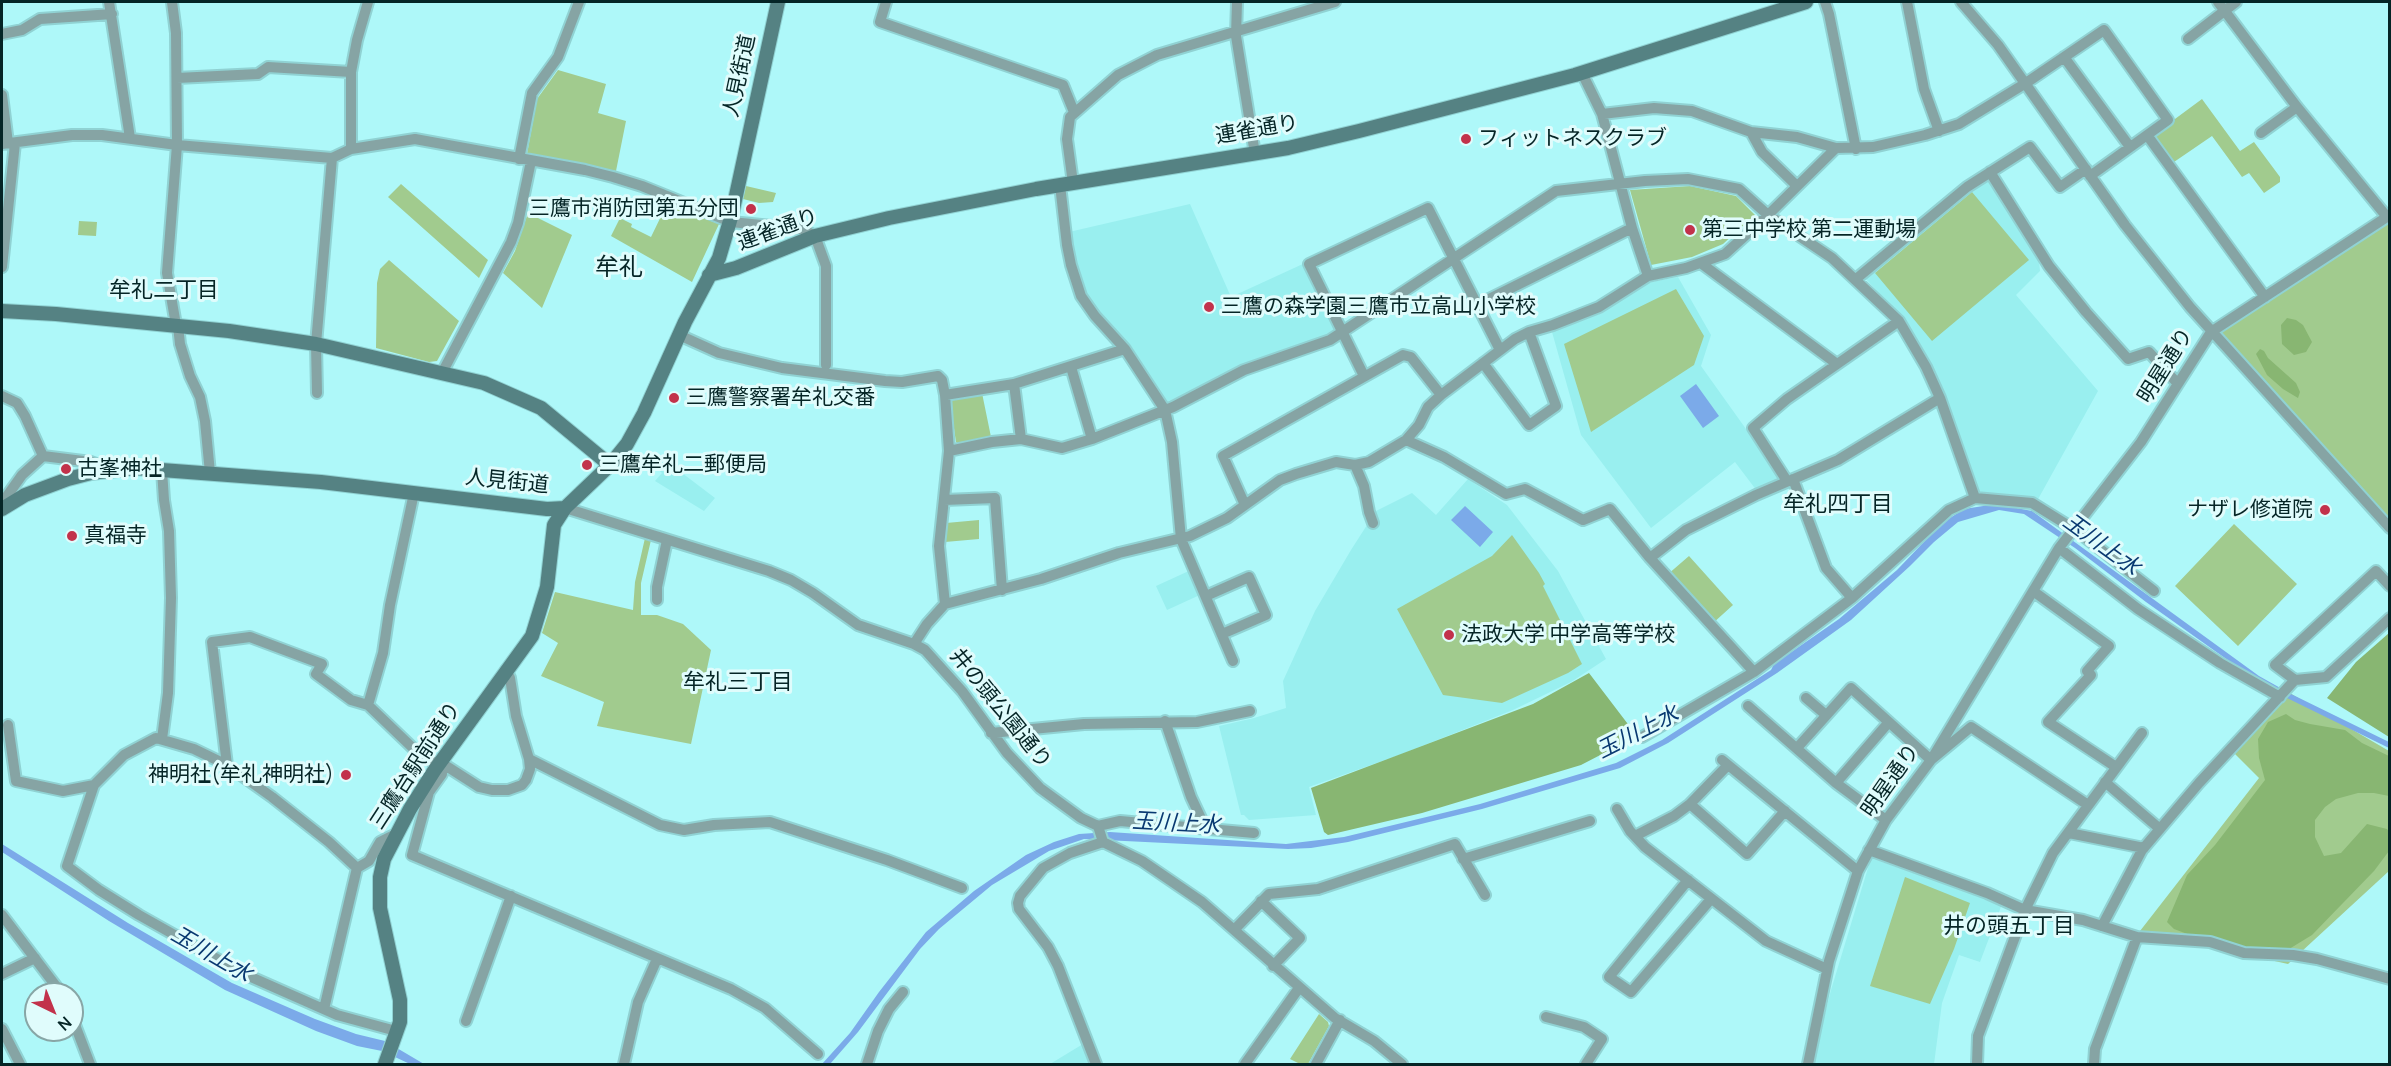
<!DOCTYPE html>
<meta charset="utf-8">
<style>
body{margin:0}
#map{position:relative;width:2391px;height:1066px;overflow:hidden;background:#aef8f9;font-family:Manrope,sans-serif}
canvas{display:block}
.frame{position:absolute;inset:0;border:3px solid #052526;pointer-events:none}
.north{position:absolute;left:24px;top:982px;width:60px;height:60px;box-sizing:border-box;background:#e0fcfc;border:2px solid #88a6a6;border-radius:50%;rotate:137deg;font-size:16px;font-weight:700;line-height:24px;text-align:center;color:#052526}
.north::after{content:'';display:block;margin:auto;width:21px;height:27px;background:#c2324b;clip-path:polygon(50% 0,100% 100%,50% 72%,0 100%)}
</style>
<div id="map">
<canvas width="2391" height="1066"></canvas>
<div class="frame"></div>
<div class="north">N</div>
</div>
<script>
const context = document.querySelector('canvas').getContext('2d');
context.lineJoin = 'round';
function fill(path, color) {
  context.fillStyle = color;
  context.fill(path, 'evenodd');
}
function toPath(rows) {
  const path = new Path2D();
  for (const r of rows) {
    path.moveTo(r[0], r[1]);
    for (let i = 2; i < r.length; i += 2) path.lineTo(r[i], r[i + 1]);
  }
  return path;
}
function stroke(path, color, width, dash) {
  context.strokeStyle = color;
  context.lineWidth = width;
  context.lineCap = dash ? 'butt' : 'round';
  context.setLineDash(dash || []);
  context.stroke(path);
}
function drawText(font, color, halo, rows, align = 'center') {
  context.font = font + ' Manrope,"Noto Sans JP",sans-serif';
  context.lineWidth = 6;
  context.setLineDash([]);
  context.textBaseline = 'middle';
  context.strokeStyle = halo;
  context.fillStyle = color;
  for (const [text, x, y, turn = 0] of rows) {
    context.save();
    context.translate(x, y);
    context.rotate((+turn || 0) * Math.PI / 180);
    context.textAlign = isNaN(turn) ? turn : align;
    if (halo) context.strokeText(text, 0, 0);
    context.fillText(text, 0, 0);
    context.restore();
  }
}
fill(toPath([
 [1988,176,2038,252,2040,271,2016,295,2098,391,2037,501,1979,494,1974,488,1902,318,1864,277],
 [1190,204,1231,297,1305,263,1336,326,1335,331,1329,334,1244,364,1224,377,1168,403,1164,402,1086,298,1074,264,1069,232],
 [1678,277,1711,335,1701,366,1781,478,1757,491,1735,462,1651,528,1581,435,1552,332,1602,313,1645,283],
 [657,454,715,498,704,511,655,481,662,473,652,464],
 [1468,479,1507,505,1558,571,1606,659,1571,682,1513,710,1402,754,1309,787,1316,815,1249,820,1244,815,1241,815,1219,726,1254,718,1286,708,1283,681,1315,611,1351,550,1367,525,1378,519,1374,512,1412,493,1436,515],
 [1191,570,1202,594,1167,610,1156,586],
 [1871,858,2002,904,1980,962,1959,955,1942,1003,1934,1064,1812,1064,1831,990],
 [1083,1044,1091,1064,1050,1064]
]), '#99efef');
fill(toPath([
 [558,70,606,84,598,113,626,121,616,171,527,154,537,99],
 [2202,99,2240,151,2254,142,2280,177,2280,182,2264,193,2249,173,2242,177,2212,136,2174,162,2157,140,2156,133],
 [401,184,488,260,479,278,388,197],
 [746,186,776,193,773,202,759,203,743,199],
 [1690,186,1736,196,1755,215,1723,244,1692,257,1651,265,1630,190],
 [1972,192,2029,260,1932,341,1875,273],
 [667,204,719,224,692,282,611,236,620,218,632,224,631,227,651,237],
 [528,213,572,235,542,308,503,273,515,251],
 [79,221,97,222,96,236,78,235],
 [2389,223,2389,524,2221,332],
 [389,260,459,321,437,361,429,362,376,348,377,283,380,269],
 [1676,289,1704,336,1694,365,1591,432,1564,344],
 [982,393,991,437,959,445,956,442,950,401,953,398],
 [979,520,979,539,945,542,946,523],
 [2234,524,2297,584,2238,646,2175,586],
 [1512,535,1539,573,1545,584,1543,586,1582,664,1568,673,1502,703,1443,695,1397,609,1492,556],
 [645,538,651,540,641,583,641,615,657,615,683,624,711,650,691,744,597,726,604,702,541,676,558,643,542,633,555,592,633,610,635,582],
 [1689,556,1733,605,1712,624,1667,575],
 [2288,692,2389,751,2389,871,2288,964,2140,931,2259,778,2234,753],
 [1905,877,1970,903,1954,949,1930,1004,1870,986],
 [1319,1014,1328,1022,1329,1026,1308,1064,1300,1064,1290,1059]
]), '#a1cb8e');
fill(toPath([
 [2287,318,2296,320,2303,325,2312,342,2306,352,2294,355,2282,344,2281,325],
 [2260,349,2264,351,2268,358,2296,383,2300,392,2298,398,2283,389,2267,375,2256,354],
 [2389,633,2389,737,2327,698,2356,662],
 [1589,673,1637,736,1581,765,1422,813,1328,835,1324,832,1311,788,1533,704],
 [2286,714,2295,720,2310,724,2345,730,2362,743,2389,756,2389,796,2374,793,2358,793,2336,799,2325,807,2315,820,2315,837,2324,856,2341,853,2367,824,2387,829,2389,832,2389,851,2374,871,2312,935,2276,957,2190,935,2174,929,2167,922,2187,875,2215,845,2265,780,2259,758,2258,739,2268,722]
]), '#88b672');
fill(toPath([
 [1696,384,1719,416,1703,428,1680,396],
 [1996,504,2032,511,2259,676,2291,694,2389,742,2389,748,2287,698,2253,678,2146,602,2075,548,2024,514,1999,510,1958,522,1934,542,1910,566,1851,620,1777,673,1668,743,1620,768,1482,809,1348,842,1311,848,1288,849,1084,839,1049,851,992,885,939,929,920,949,858,1032,830,1064,822,1064,850,1033,879,992,926,932,974,891,1026,855,1054,842,1079,834,1110,832,1286,844,1344,837,1480,804,1616,763,1662,740,1771,670,1774,664,1839,619,1897,570,1942,523,1964,509],
 [1465,506,1493,532,1480,547,1451,520],
 [2,844,128,923,232,983,315,1019,356,1034,385,1041,424,1064,410,1064,382,1051,357,1046,316,1031,225,990,109,921,2,852]
]), '#7baae9');
const street = toPath([
 [109,2,130,138],
 [172,2,176,33,177,145,167,273,176,325],
 [886,2,880,22,1063,85,1074,112],
 [1237,2,1236,36,1255,154],
 [1825,2,1829,14,1856,149],
 [1907,2,1924,89,1939,131],
 [1961,2,1998,45,2125,225,2190,307,2390,528],
 [2218,2,2297,107,2387,217],
 [2,34,22,30,40,19,112,14],
 [2188,39,2236,2],
 [2064,57,2130,147],
 [1582,73,1602,114,1632,228,1648,276],
 [177,78,258,74,268,67,351,72],
 [2,95,8,143],
 [1602,114,1654,108,1692,111,1751,132,1797,137,1836,148,1873,147,1925,135,1959,124,2026,83,2104,30,2168,120,2090,176],
 [1751,132,1762,152,1797,186],
 [2261,133,2297,107],
 [2147,135,2265,297],
 [2,144,72,135,102,135,177,145,332,158,351,149,415,139,585,170,613,177,642,186,731,222,802,229,815,236,826,266,826,365],
 [351,149,351,72,357,40,368,2],
 [519,159,532,93,558,57,579,2],
 [1990,172,2049,266,2086,312,2128,359,2149,352,2178,384],
 [1073,183,1067,139,1070,117,1118,75,1157,55,1335,2],
 [1060,185,1067,245,1071,265,1081,296,1095,316,1125,349,1165,410,1172,442,1181,539,1233,661],
 [1702,264,1837,364],
 [2,267,15,143],
 [1856,279,1967,187,2030,147,2060,187,2086,169],
 [1477,305,1632,228],
 [178,326,180,344,190,376,200,397,205,421,210,473],
 [679,335,719,353,782,368,885,381,902,382,938,376,942,380,945,395,949,451,992,442,1021,439,1062,448,1092,439,1173,407,1244,370,1330,340,1556,191,1645,181,1688,179,1739,189,1768,215,1832,258,1899,321,1926,367,1940,398,1975,498],
 [1483,363,1529,425,1556,406,1529,332],
 [1071,367,1092,439],
 [442,373,511,242,518,223,531,161],
 [1364,376,1309,264,1428,208,1500,350],
 [1014,384,1021,439],
 [317,393,316,344,332,158],
 [945,395,1014,384,1125,349],
 [2,396,17,403,25,416,43,456],
 [1406,440,1444,457,1506,494,1525,489,1583,520,1610,509,1650,558,1754,672],
 [1355,465,1364,486,1369,512,1373,523],
 [1793,479,1826,568,1852,598],
 [1787,481,1753,428,1787,399,1899,321],
 [944,500,995,498,1002,590],
 [2,503,22,475,43,456,91,462,113,470],
 [1245,505,1223,456,1403,355,1411,357,1441,395,1515,339,1529,332,1553,325,1599,307,1648,276,1686,268,1725,254,1768,215,1836,148],
 [565,508,769,571,791,580,813,593,858,625,914,644,925,650,962,691,1007,753,1040,788,1081,818,1098,826,1103,842,1142,861,1202,902,1335,1018,1374,1041,1402,1064],
 [2059,548,2138,609,2220,663,2280,697],
 [1650,558,1686,530,1756,495,1838,460,1940,398],
 [2033,591,2109,646,2087,671,2091,675,2048,722,2116,767],
 [1206,596,1249,577,1266,615,1222,634],
 [657,600,657,587,667,540],
 [945,604,1041,579,1119,553,1190,536,1227,518,1280,480,1296,474,1336,462,1355,465,1369,462,1406,440,1419,425,1428,407,1441,395],
 [914,644,927,624,945,604,939,546,949,451],
 [2295,680,2275,665,2376,571,2390,586],
 [1806,698,1826,715],
 [368,705,383,653,390,605,414,493],
 [1748,706,1836,783,1886,820],
 [1165,721,1191,797,1206,829],
 [8,725,16,781,63,791,94,785,124,755,156,738,194,749,227,765,272,797,329,842,357,868,369,861,380,842,394,835],
 [991,733,1084,724,1197,722,1250,711],
 [1642,737,1754,672,1852,598,1949,510,1975,498,2032,503,2077,531,2154,591],
 [162,739,168,693,171,598,169,531,164,500,162,470],
 [1797,748,1851,688,1931,760,1971,727,2088,805],
 [529,759,660,825,684,830,714,825,770,822,887,860,962,888],
 [1722,760,1858,871],
 [440,762,442,774,429,792,412,855,731,989,765,1008,818,1054],
 [440,762,479,787,492,790,508,790,522,785,526,780,530,769,529,759,516,716,510,678,506,670],
 [227,765,212,642,250,637,322,664,316,674,351,700,368,705,417,752,438,765],
 [2105,782,2160,829],
 [1836,783,1889,722],
 [94,785,67,866,99,890,139,915,244,974,337,1015,396,1031],
 [1690,804,1747,854,1785,811],
 [1617,809,1630,831,1645,847,1766,941,1827,969],
 [1098,826,1120,821,1254,833],
 [2069,833,2144,848],
 [1635,836,1674,816,1690,804,1728,765],
 [1869,850,1987,893,2025,910,2083,920,2137,937,2210,942,2244,953,2293,955,2317,959,2390,979],
 [1463,859,1590,821],
 [1688,880,1609,977,1631,992,1711,899],
 [1261,901,1300,938,1273,966],
 [2,915,62,994],
 [2102,926,2142,850,2199,783,2292,683,2295,680,2326,677,2390,618],
 [1234,930,1269,894,1318,889,1455,844,1485,895],
 [2,974,35,958],
 [324,1009,357,868],
 [72,1017,90,1064],
 [1546,1017,1584,1027,1602,1039,1586,1064],
 [466,1021,511,896],
 [2,1029,20,1064],
 [624,1064,638,1002,657,959],
 [867,1064,878,1031,889,1009,903,992],
 [1096,1064,1058,966,1048,947,1019,909,1018,903,1020,896,1043,868,1070,853,1103,842],
 [1245,1064,1299,988],
 [1316,1064,1340,1020],
 [1808,1064,1829,961,1858,871,1886,820,1931,760,2059,548,2141,442,2211,332,2390,215],
 [1977,1064,1978,1036,2025,910,2053,853,2142,733],
 [2094,1064,2095,1049,2137,937]
]);
const secondary = toPath([
 [709,275,736,268,815,236,889,218,1036,189,1288,148,1359,131,1575,75,1806,2],
 [2,311,56,314,229,331,316,344,484,383,541,408,610,465],
 [2,509,25,495,68,479,91,473,135,468,321,482,547,509,565,508],
 [385,1064,400,1022,400,1000,380,908,380,877,384,859,410,809,434,771,532,636,547,587,554,525,565,508,610,465,627,444,644,413,685,322,719,258,732,214,778,2]
]);
stroke(street, '#90d2d3', 14);
stroke(secondary, '#90d2d3', 16);
stroke(street, '#86a4a4', 10);
stroke(secondary, '#558283', 14);
for (const [x, y, r, color] of [
 [1466,139,6,"#c2324b"],
 [751,209,6,"#c2324b"],
 [1690,230,6,"#c2324b"],
 [1209,307,6,"#c2324b"],
 [674,398,6,"#c2324b"],
 [587,465,6,"#c2324b"],
 [66,469,6,"#c2324b"],
 [2325,510,6,"#c2324b"],
 [72,536,6,"#c2324b"],
 [1449,635,6,"#c2324b"],
 [346,775,6,"#c2324b"]
]) {
  const dot = new Path2D();
  dot.arc(x, y, r, 0, 2 * Math.PI);
  context.fillStyle = color;
  context.fill(dot);
  stroke(dot, '#e0fcfc', 2);
}
drawText('21px', '#052526', '#e0fcfc', [
 ["人見街道",740,76,-78],
 ["連雀通り",1257,130,-10],
 ["連雀通り",778,230,-20],
 ["明星通り",2166,366,-58],
 ["人見街道",507,482,6],
 ["井の頭公園通り",1000,709,51],
 ["三鷹台駅前通り",416,766,-57],
 ["明星通り",1891,781,-55]
]);
drawText('21px', '#052526', '#e0fcfc', [
 ["フィットネスクラブ",1478,139],
 ["三鷹市消防団第五分団",739,209,"right"],
 ["第三中学校 第二運動場",1702,230],
 ["三鷹の森学園三鷹市立高山小学校",1221,307],
 ["三鷹警察署牟礼交番",686,398],
 ["三鷹牟礼二郵便局",599,465],
 ["古峯神社",78,469],
 ["ナザレ修道院",2313,510,"right"],
 ["真福寺",84,536],
 ["法政大学 中学高等学校",1461,635],
 ["神明社(牟礼神明社)",334,775,"right"]
], 'left');
drawText('22px', '#052526', '#e0fcfc', [
 ["牟礼二丁目",164,291],
 ["牟礼四丁目",1838,505],
 ["牟礼三丁目",738,683],
 ["井の頭五丁目",2009,927]
]);
drawText('italic 22px', '#093971', '#e0fcfc', [
 ["玉川上水",2101,545,36],
 ["玉川上水",1638,733,-27],
 ["玉川上水",1176,824,3],
 ["玉川上水",211,955,30]
]);
drawText('24px', '#052526', '#e0fcfc', [
 ["牟礼",619,268]
]);
</script>
